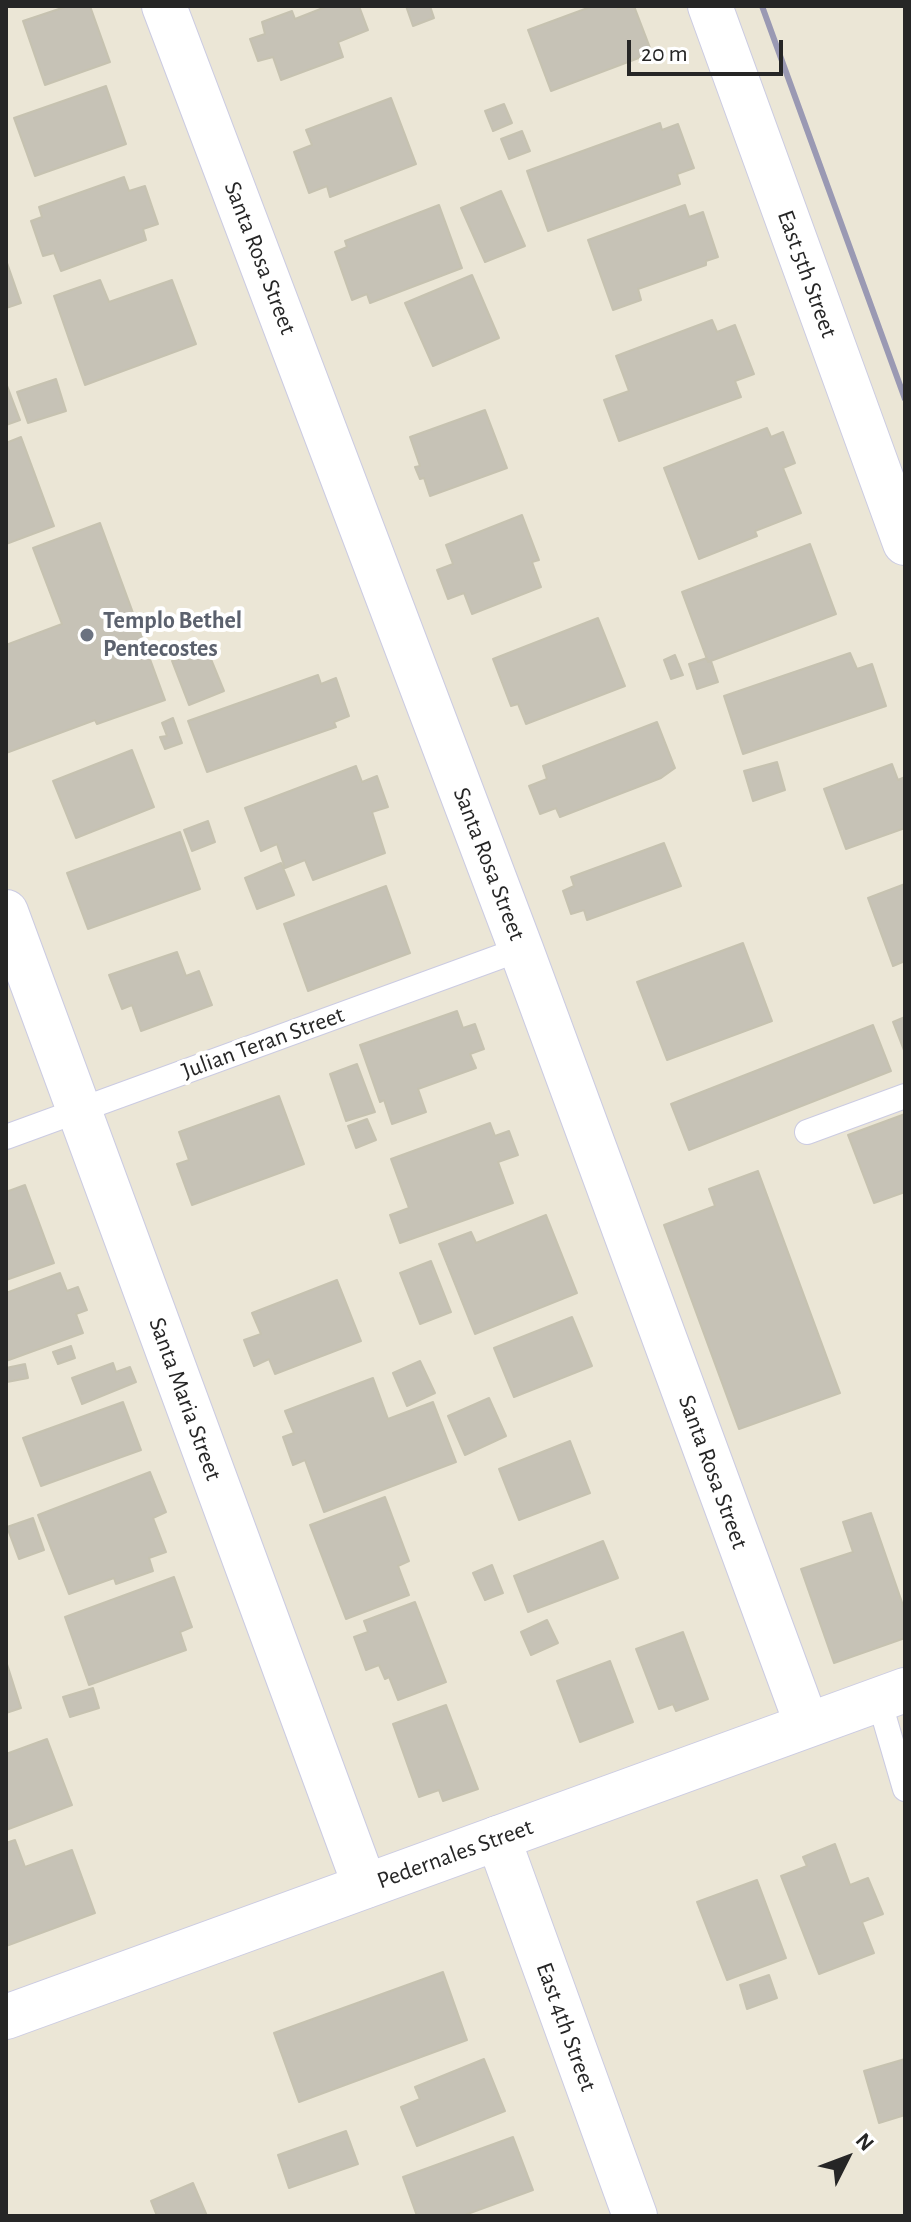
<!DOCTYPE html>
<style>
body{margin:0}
#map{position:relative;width:911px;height:2222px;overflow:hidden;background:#ebe6d6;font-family:"Alegreya Sans",sans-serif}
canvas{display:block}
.frame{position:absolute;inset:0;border:8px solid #262626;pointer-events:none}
.north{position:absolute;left:807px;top:2118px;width:80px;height:80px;-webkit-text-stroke:6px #fff;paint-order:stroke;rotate:48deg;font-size:22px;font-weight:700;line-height:32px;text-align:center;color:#262626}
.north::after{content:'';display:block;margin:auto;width:28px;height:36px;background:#262626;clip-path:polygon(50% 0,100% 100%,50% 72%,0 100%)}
.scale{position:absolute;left:627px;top:40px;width:156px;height:36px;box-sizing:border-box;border:4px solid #262626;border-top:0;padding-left:10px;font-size:24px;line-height:28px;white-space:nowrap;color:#262626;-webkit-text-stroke:6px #fff;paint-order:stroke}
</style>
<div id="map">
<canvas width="911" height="2222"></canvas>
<div class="frame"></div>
<div class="north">N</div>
<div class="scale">20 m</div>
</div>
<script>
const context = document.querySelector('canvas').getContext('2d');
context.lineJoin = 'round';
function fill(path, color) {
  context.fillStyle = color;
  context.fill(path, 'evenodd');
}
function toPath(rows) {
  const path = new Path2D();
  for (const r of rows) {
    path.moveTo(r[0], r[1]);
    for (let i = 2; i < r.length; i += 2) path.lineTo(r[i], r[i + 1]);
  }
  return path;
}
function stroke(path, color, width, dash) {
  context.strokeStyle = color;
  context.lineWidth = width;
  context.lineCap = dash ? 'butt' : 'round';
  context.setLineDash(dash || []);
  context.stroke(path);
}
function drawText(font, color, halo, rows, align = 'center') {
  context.font = font + ' "Alegreya Sans",sans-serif';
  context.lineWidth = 8;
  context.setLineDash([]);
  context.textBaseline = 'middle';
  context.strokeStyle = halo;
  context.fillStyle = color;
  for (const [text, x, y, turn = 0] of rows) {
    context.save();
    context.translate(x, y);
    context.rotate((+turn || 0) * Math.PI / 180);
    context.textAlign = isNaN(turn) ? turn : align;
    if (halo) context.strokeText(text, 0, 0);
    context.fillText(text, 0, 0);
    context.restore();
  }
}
const building = toPath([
 [68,6,90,6,110,62,45,85,23,21,68,6],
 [328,6,359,6,368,30,338,42,343,57,281,80,273,57,258,61,250,39,265,34,262,22,292,11,295,19,328,6],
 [406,6,430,6,434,18,413,26,406,6],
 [593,6,617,6,618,9,634,6,652,53,551,91,528,30,593,6],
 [106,86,126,144,35,176,14,118,106,86],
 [391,98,416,164,330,197,327,186,309,193,294,152,312,145,306,130,391,98],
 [504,104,512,123,493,131,485,111,504,104],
 [660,123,662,130,678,124,694,168,677,174,680,184,548,231,527,171,660,123],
 [522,131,530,151,509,159,501,139,522,131],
 [124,177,129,191,145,186,158,224,143,229,146,240,61,271,54,253,43,256,31,221,42,217,39,207,124,177],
 [501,191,525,246,485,262,461,208,501,191],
 [439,205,462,268,370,303,367,294,352,300,335,252,347,247,345,241,439,205],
 [685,205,689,217,703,212,718,257,706,261,706,265,638,289,641,300,613,310,588,240,685,205],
 [6,260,21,303,6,308,6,260],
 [472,275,499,338,433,366,405,303,472,275],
 [100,280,109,302,172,280,196,344,85,385,54,296,100,280],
 [712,320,717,332,735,325,754,374,735,381,741,397,619,441,604,400,629,391,616,356,712,320],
 [56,379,66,411,28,423,17,392,56,379],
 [6,383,20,420,6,425,6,383],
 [485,410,507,468,430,496,424,478,420,479,415,467,420,466,410,437,485,410],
 [767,428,771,437,783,432,795,463,783,468,801,513,755,531,757,536,699,559,664,468,767,428],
 [21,437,54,526,6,544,6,443,21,437],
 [522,515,539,560,532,562,541,587,472,614,464,593,448,599,437,570,453,564,446,545,522,515],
 [100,523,165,700,97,724,95,720,6,753,6,645,62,624,33,548,100,523],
 [810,544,836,614,708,662,682,592,810,544],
 [598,618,625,686,526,724,518,704,511,706,493,659,598,618],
 [206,647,224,691,189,705,172,661,206,647],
 [850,653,857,669,872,664,886,706,743,754,724,696,850,653],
 [675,655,683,675,671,679,664,660,675,655],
 [707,658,708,662,711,661,718,682,697,689,689,664,707,658],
 [318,675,321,684,336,678,349,716,334,722,336,727,207,772,188,721,318,675],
 [173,718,182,743,165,749,160,737,167,736,162,723,173,718],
 [657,722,675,768,661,778,560,817,556,808,540,814,529,786,547,779,543,766,657,722],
 [132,750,154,807,76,838,53,781,132,750],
 [777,762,785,790,753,801,744,771,777,762],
 [892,764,898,780,905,777,905,828,846,849,824,789,892,764],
 [356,766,362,782,377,776,388,807,372,812,385,853,313,880,305,860,285,868,277,844,261,851,245,808,356,766],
 [208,821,215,842,192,851,184,830,208,821],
 [180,832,200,889,88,929,67,873,180,832],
 [664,843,681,886,587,920,584,910,571,914,563,891,574,886,571,877,664,843],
 [281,863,294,895,257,909,245,878,281,863],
 [905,884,905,961,893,966,868,898,905,884],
 [386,886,410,953,308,991,284,924,386,886],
 [743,943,772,1021,667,1060,637,982,743,943],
 [177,952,186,976,199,971,212,1005,141,1031,132,1005,122,1009,109,975,177,952],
 [457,1011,463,1028,475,1024,484,1049,470,1054,476,1068,418,1089,426,1112,392,1124,384,1100,380,1102,360,1045,457,1011],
 [905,1017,905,1053,893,1022,905,1017],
 [873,1025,891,1071,689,1150,671,1104,873,1025],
 [357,1064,375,1112,346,1121,330,1074,357,1064],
 [279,1096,304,1164,192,1205,177,1164,189,1160,179,1132,279,1096],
 [905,1114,905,1192,874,1203,848,1135,905,1114],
 [367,1119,376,1140,356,1148,348,1126,367,1119],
 [490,1123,495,1136,509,1131,518,1155,498,1162,513,1203,400,1243,390,1215,409,1208,391,1159,490,1123],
 [758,1171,840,1393,739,1429,664,1225,715,1206,709,1189,758,1171],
 [25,1185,54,1263,6,1280,6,1192,25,1185],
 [546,1215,577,1293,475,1334,439,1244,471,1232,476,1243,546,1215],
 [431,1261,451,1312,420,1324,400,1273,431,1261],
 [60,1273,67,1291,78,1287,87,1310,76,1314,83,1333,6,1361,6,1293,60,1273],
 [337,1280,361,1341,275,1374,269,1359,254,1366,244,1340,261,1334,252,1313,337,1280],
 [572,1317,592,1366,514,1397,494,1348,572,1317],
 [71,1346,75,1358,58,1364,53,1352,71,1346],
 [420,1361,435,1393,407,1406,393,1373,420,1361],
 [113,1363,116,1372,130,1367,136,1382,82,1404,72,1378,113,1363],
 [25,1364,28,1378,7,1382,6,1368,25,1364],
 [373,1378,388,1419,433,1402,456,1462,324,1512,305,1460,293,1465,283,1437,294,1433,285,1411,373,1378],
 [489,1398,506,1436,465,1455,448,1416,489,1398],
 [123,1402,141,1450,41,1486,23,1438,123,1402],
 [570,1441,590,1493,519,1520,499,1469,570,1441],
 [150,1472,166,1512,153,1518,166,1552,149,1558,153,1571,116,1584,114,1578,69,1594,38,1515,150,1472],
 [385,1497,409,1561,398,1566,409,1595,346,1619,310,1525,385,1497],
 [871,1513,905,1611,905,1638,834,1663,801,1569,853,1552,843,1522,871,1513],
 [33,1518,44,1550,19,1559,7,1527,33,1518],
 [603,1541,618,1578,528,1612,514,1576,603,1541],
 [492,1565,503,1593,485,1600,473,1573,492,1565],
 [174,1577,192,1627,180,1632,186,1650,89,1685,65,1617,174,1577],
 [415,1602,446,1682,398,1700,389,1677,385,1679,379,1665,366,1670,354,1637,368,1632,364,1621,415,1602],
 [547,1620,558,1643,531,1655,521,1632,547,1620],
 [683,1632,708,1699,676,1711,673,1704,659,1709,636,1649,683,1632],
 [6,1661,21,1708,6,1713,6,1661],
 [610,1661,633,1722,580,1742,557,1681,610,1661],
 [93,1688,99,1708,70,1717,63,1697,93,1688],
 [446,1705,478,1789,443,1801,439,1790,419,1797,393,1724,446,1705],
 [47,1739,72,1805,6,1830,6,1754,47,1739],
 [15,1840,25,1867,72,1850,95,1913,6,1946,6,1843,15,1840],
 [835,1844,850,1885,868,1878,883,1914,862,1922,874,1953,819,1974,781,1876,807,1866,803,1857,835,1844],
 [757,1880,786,1958,727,1980,697,1902,757,1880],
 [443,1972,467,2040,299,2102,274,2033,443,1972],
 [769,1975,777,1998,747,2009,740,1985,769,1975],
 [484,2059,505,2111,417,2146,401,2107,420,2099,415,2087,484,2059],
 [905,2059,905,2115,879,2123,864,2071,905,2059],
 [346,2131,358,2164,289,2188,278,2155,346,2131],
 [513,2137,533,2190,462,2216,417,2216,403,2177,513,2137],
 [193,2183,207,2216,157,2216,151,2201,193,2183]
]);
fill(building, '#c6c2b6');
stroke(building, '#c6c2b0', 2);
const service = toPath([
 [807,1132,905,1096],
 [6,1137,521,949],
 [879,1700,905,1789]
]);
const minor = toPath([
 [164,6,521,949,807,1725],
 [6,912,365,1886],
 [498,1838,635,2216]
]);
const tertiary = toPath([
 [710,6,905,543],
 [6,2017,905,1690]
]);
stroke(service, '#cbcbe2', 26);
stroke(minor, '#cbcbe2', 46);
stroke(tertiary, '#cbcbe2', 46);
stroke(service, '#fff', 24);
stroke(minor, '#fff', 44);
stroke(tertiary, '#fff', 44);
stroke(toPath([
 [762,6,905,399]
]), '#9a99b3', 6);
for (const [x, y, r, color] of [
 [87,635,8,"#6b7280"]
]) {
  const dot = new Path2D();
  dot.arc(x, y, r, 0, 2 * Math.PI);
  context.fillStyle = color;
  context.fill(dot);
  stroke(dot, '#fff', 3);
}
drawText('24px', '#262626', '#fff', [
 ["Santa Rosa Street",260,258,69],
 ["East 5th Street",807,274,70],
 ["Santa Rosa Street",489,864,69],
 ["Julian Teran Street",263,1043,-20],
 ["Santa Maria Street",185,1399,70],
 ["Santa Rosa Street",713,1472,70],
 ["Pedernales Street",455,1854,-20],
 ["East 4th Street",566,2027,70]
]);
drawText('bold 24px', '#5b616d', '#fff', [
 ["Templo Bethel",103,621],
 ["Pentecostes",103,649]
], 'left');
</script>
